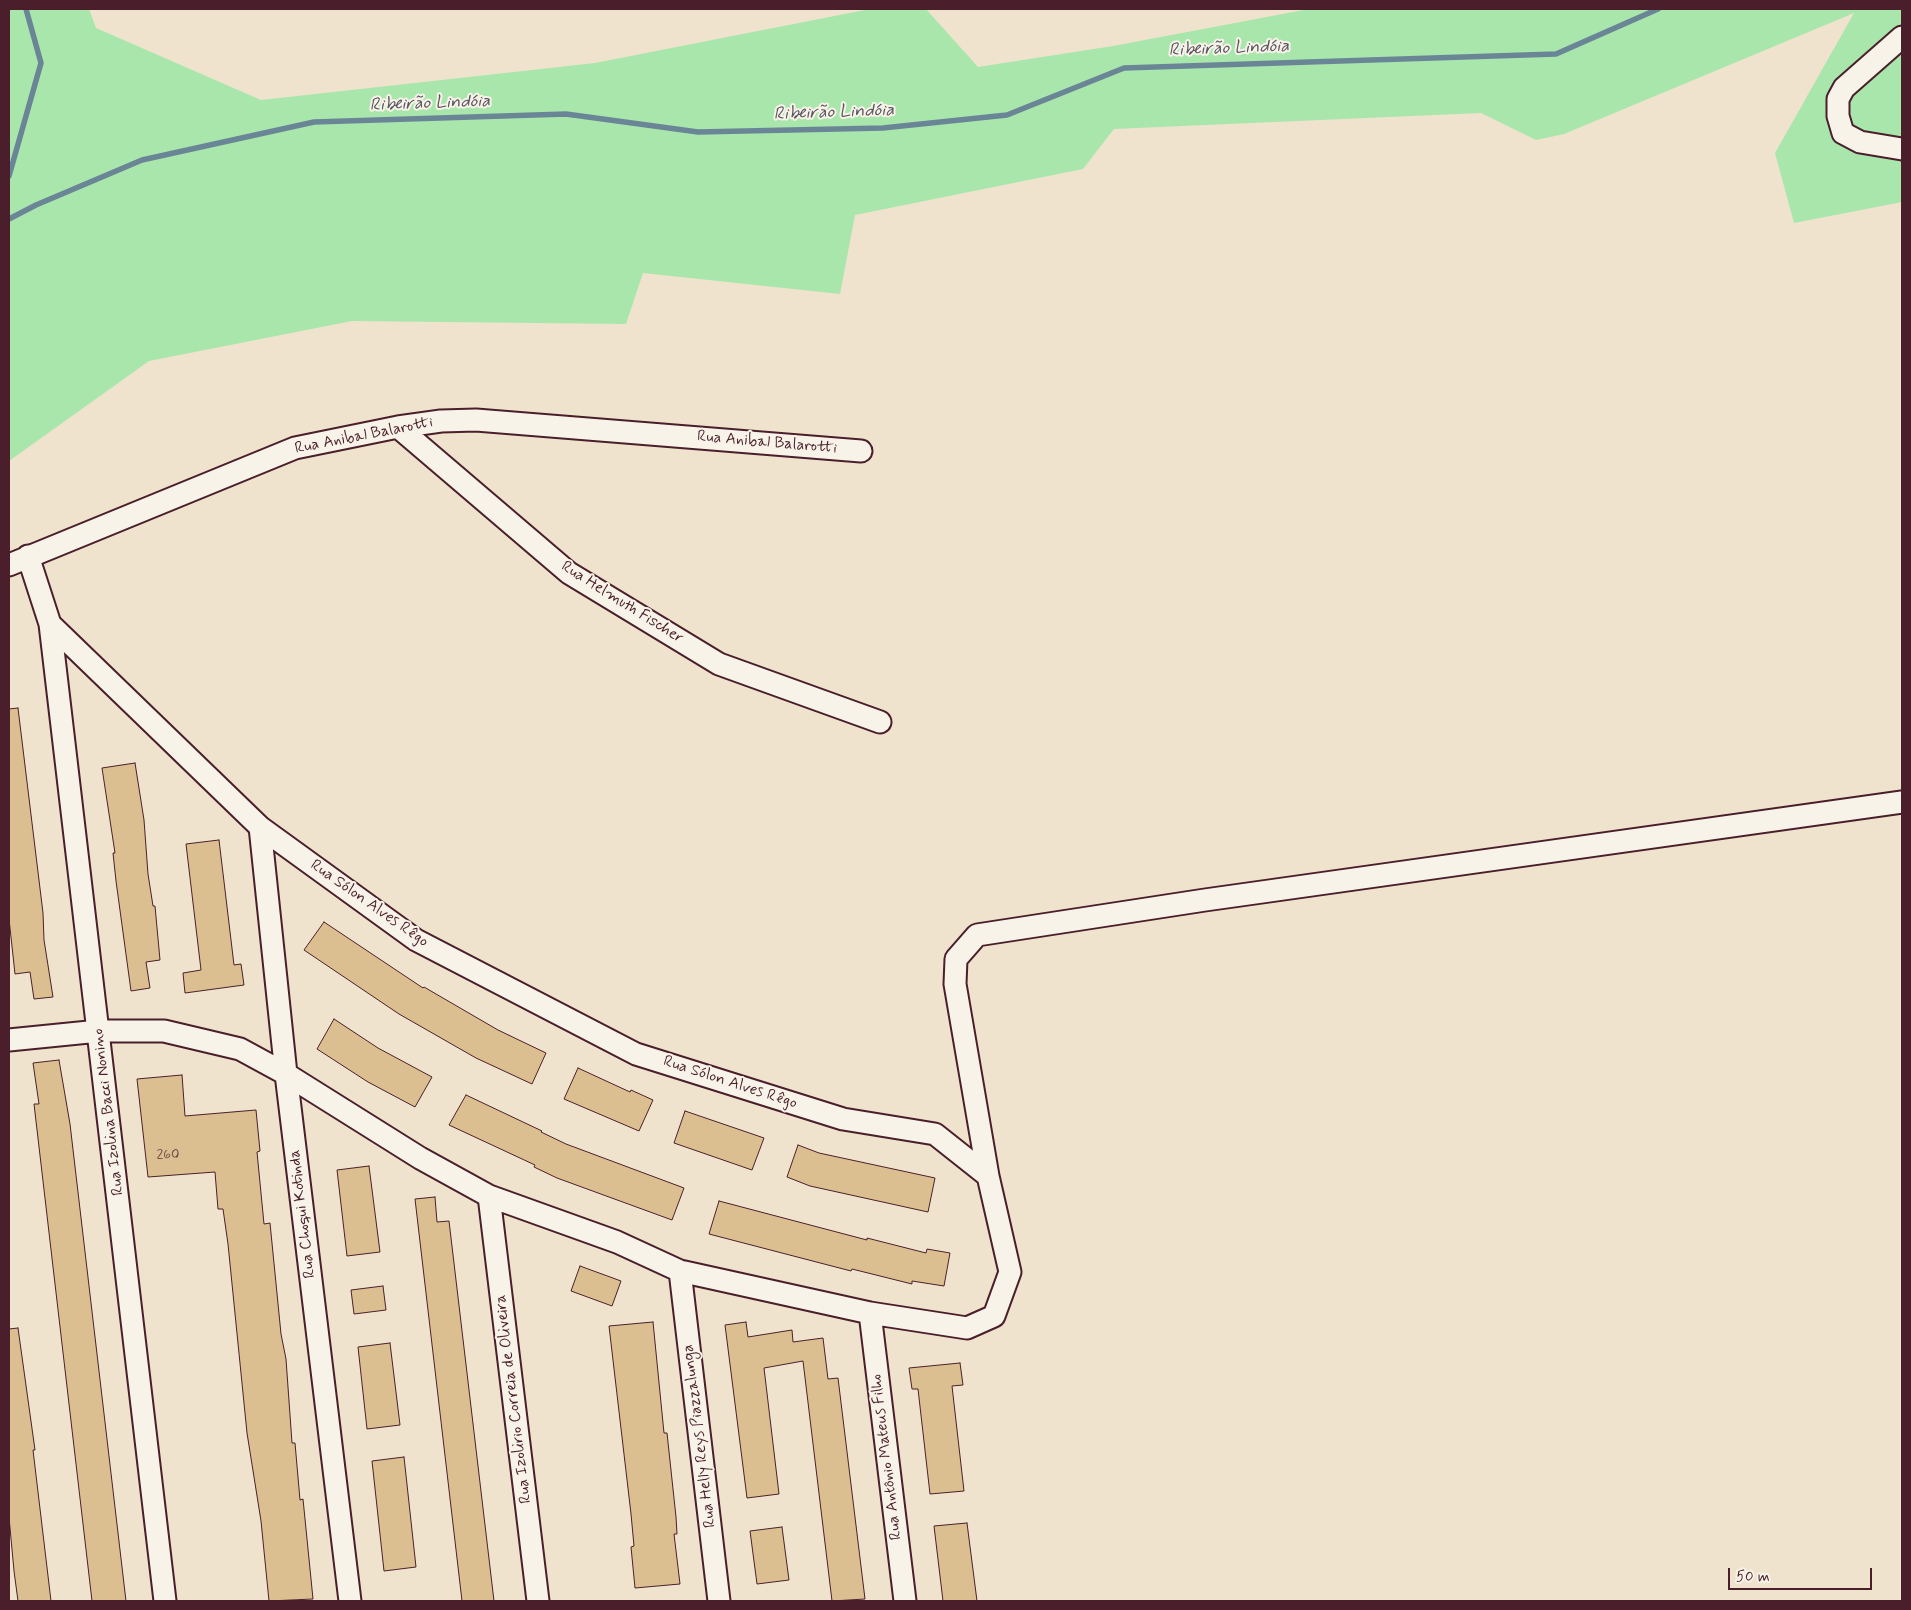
<!DOCTYPE html>
<meta charset="utf-8">
<style>
body{margin:0}
#map{position:relative;width:1911px;height:1610px;overflow:hidden;background:#efe3ce;font-family:Mynerve,sans-serif}
canvas{display:block}
.frame{position:absolute;inset:0;border:10px solid #4a1f2b;pointer-events:none}
.scale{position:absolute;left:1728px;top:1568px;width:144px;height:22px;box-sizing:border-box;border:2px solid #4a1f2b;border-top:0;padding-left:6px;font-size:15px;line-height:18px;white-space:nowrap;color:#4a1f2b;-webkit-text-stroke:4px #f7f3e8;paint-order:stroke}
</style>
<div id="map">
<canvas width="1911" height="1610"></canvas>
<div class="frame"></div>
<div class="scale">50 m</div>
</div>
<script>
const context = document.querySelector('canvas').getContext('2d');
context.lineJoin = 'round';
function fill(path, color) {
  context.fillStyle = color;
  context.fill(path, 'evenodd');
}
function toPath(rows) {
  const path = new Path2D();
  for (const r of rows) {
    path.moveTo(r[0], r[1]);
    for (let i = 2; i < r.length; i += 2) path.lineTo(r[i], r[i + 1]);
  }
  return path;
}
function stroke(path, color, width, dash) {
  context.strokeStyle = color;
  context.lineWidth = width;
  context.lineCap = dash ? 'butt' : 'round';
  context.setLineDash(dash || []);
  context.stroke(path);
}
function drawText(font, color, halo, rows, align = 'center') {
  context.font = font + ' Mynerve,sans-serif';
  context.lineWidth = 4;
  context.setLineDash([]);
  context.textBaseline = 'middle';
  context.strokeStyle = halo;
  context.fillStyle = color;
  for (const [text, x, y, turn = 0] of rows) {
    context.save();
    context.translate(x, y);
    context.rotate((+turn || 0) * Math.PI / 180);
    context.textAlign = isNaN(turn) ? turn : align;
    if (halo) context.strokeText(text, 0, 0);
    context.fillText(text, 0, 0);
    context.restore();
  }
}
fill(toPath([
 [9,9,89,9,96,28,261,100,595,63,870,9,926,9,978,67,1113,46,1309,9,1902,9,1902,202,1794,223,1775,153,1854,13,1564,134,1536,140,1481,113,1114,129,1083,169,855,215,840,294,643,273,626,324,352,321,149,361,9,461]
]), '#a9e6ac');
stroke(toPath([
 [9,176,41,63,26,9],
 [9,219,36,205,142,160,314,122,566,114,698,132,883,128,1007,115,1124,68,1556,54,1658,9]
]), '#6a8696', 5.5);
const building = toPath([
 [18,708,43,913,44,940,53,997,34,999,30,972,15,974,9,919,9,709,18,708],
 [135,763,144,820,148,874,153,906,155,906,160,960,146,962,150,988,131,991,116,881,113,853,115,853,102,768,135,763],
 [219,840,234,965,241,964,244,985,185,993,183,973,201,970,186,844,219,840],
 [324,922,423,988,424,987,498,1030,546,1053,532,1084,476,1058,399,1014,304,950,324,922],
 [334,1019,378,1048,432,1077,415,1107,368,1082,317,1049,334,1019],
 [59,1060,70,1124,126,1601,92,1601,34,1104,39,1104,33,1063,59,1060],
 [578,1068,630,1092,631,1090,653,1100,639,1131,564,1099,578,1068],
 [182,1075,185,1116,256,1110,260,1151,257,1152,264,1224,270,1223,281,1334,286,1359,292,1443,295,1443,300,1500,303,1499,313,1599,269,1601,261,1521,247,1433,228,1244,223,1209,218,1209,215,1172,148,1177,137,1079,182,1075],
 [466,1095,542,1131,541,1132,566,1144,684,1188,672,1220,557,1178,534,1167,535,1165,449,1125,466,1095],
 [685,1111,764,1138,752,1170,674,1143,685,1111],
 [798,1145,819,1153,935,1178,928,1212,810,1186,787,1177,798,1145],
 [369,1166,380,1252,347,1256,337,1170,369,1166],
 [435,1197,437,1222,449,1221,494,1601,462,1601,415,1199,435,1197],
 [719,1201,867,1240,867,1238,926,1253,927,1249,950,1253,944,1286,912,1281,912,1284,852,1269,851,1271,709,1234,719,1201],
 [580,1266,621,1281,612,1306,571,1291,580,1266],
 [383,1286,386,1310,354,1314,351,1290,383,1286],
 [653,1322,664,1433,667,1433,676,1517,677,1534,674,1534,680,1584,635,1588,631,1547,634,1546,631,1514,609,1326,653,1322],
 [746,1322,748,1337,792,1330,793,1342,823,1338,828,1379,838,1378,865,1599,832,1601,803,1361,764,1368,779,1494,747,1498,725,1325,746,1322],
 [18,1328,35,1450,33,1450,51,1601,18,1601,14,1571,9,1517,9,1329,18,1328],
 [390,1343,400,1425,367,1429,358,1347,390,1343],
 [960,1363,963,1385,952,1386,964,1491,930,1494,918,1389,912,1389,909,1368,960,1363],
 [404,1457,416,1567,384,1571,372,1461,404,1457],
 [967,1523,977,1601,943,1601,934,1526,967,1523],
 [782,1527,789,1580,757,1584,750,1531,782,1527]
]);
fill(building, '#dbbf90');
stroke(building, '#4a1f2b', 1);
const minor = toPath([
 [1902,37,1844,88,1838,99,1838,116,1843,133,1860,142,1902,149],
 [398,427,569,573,719,664,880,722],
 [28,556,50,624,260,827,416,940,636,1054,843,1119,935,1134,988,1176],
 [9,565,295,448,398,427,441,421,476,420,861,451],
 [50,624,165,1601],
 [260,827,286,1074,350,1601],
 [9,1040,99,1031,164,1031,240,1049,286,1074,420,1158,489,1196,617,1242,680,1271,870,1313,967,1328,994,1316,1010,1272,988,1176,955,984,956,959,977,935,1205,900,1902,802],
 [489,1196,538,1601],
 [680,1271,719,1601],
 [870,1313,905,1601]
]);
stroke(minor, '#4a1f2b', 25);
stroke(minor, '#f7f3e8', 21);
drawText('14px', '#6e4744', null, [
 ["260",168,1155]
]);
drawText('16px', '#4a1f2b', '#f7f3e8', [
 ["Rua Anibal Balarotti",364,436,-11],
 ["Rua Anibal Balarotti",767,443,5],
 ["Rua Helmuth Fischer",622,603,32],
 ["Rua Sólon Alves Rêgo",369,904,35],
 ["Rua Sólon Alves Rêgo",730,1083,18],
 ["Rua Izolina Bacci Nonino",109,1112,-97],
 ["Rua Choqui Kotinda",303,1214,-97],
 ["Rua Izolirio Correia de Oliveira",514,1399,-97],
 ["Rua Helly Reys Piazzalunga",700,1436,-97],
 ["Rua Antônio Mateus Filho",887,1457,-97]
]);
drawText('italic 18px', '#5a5361', '#f7f3e8', [
 ["Ribeirão Lindóia",1229,49,-2],
 ["Ribeirão Lindóia",430,104,-2],
 ["Ribeirão Lindóia",834,113,-2]
]);
</script>
